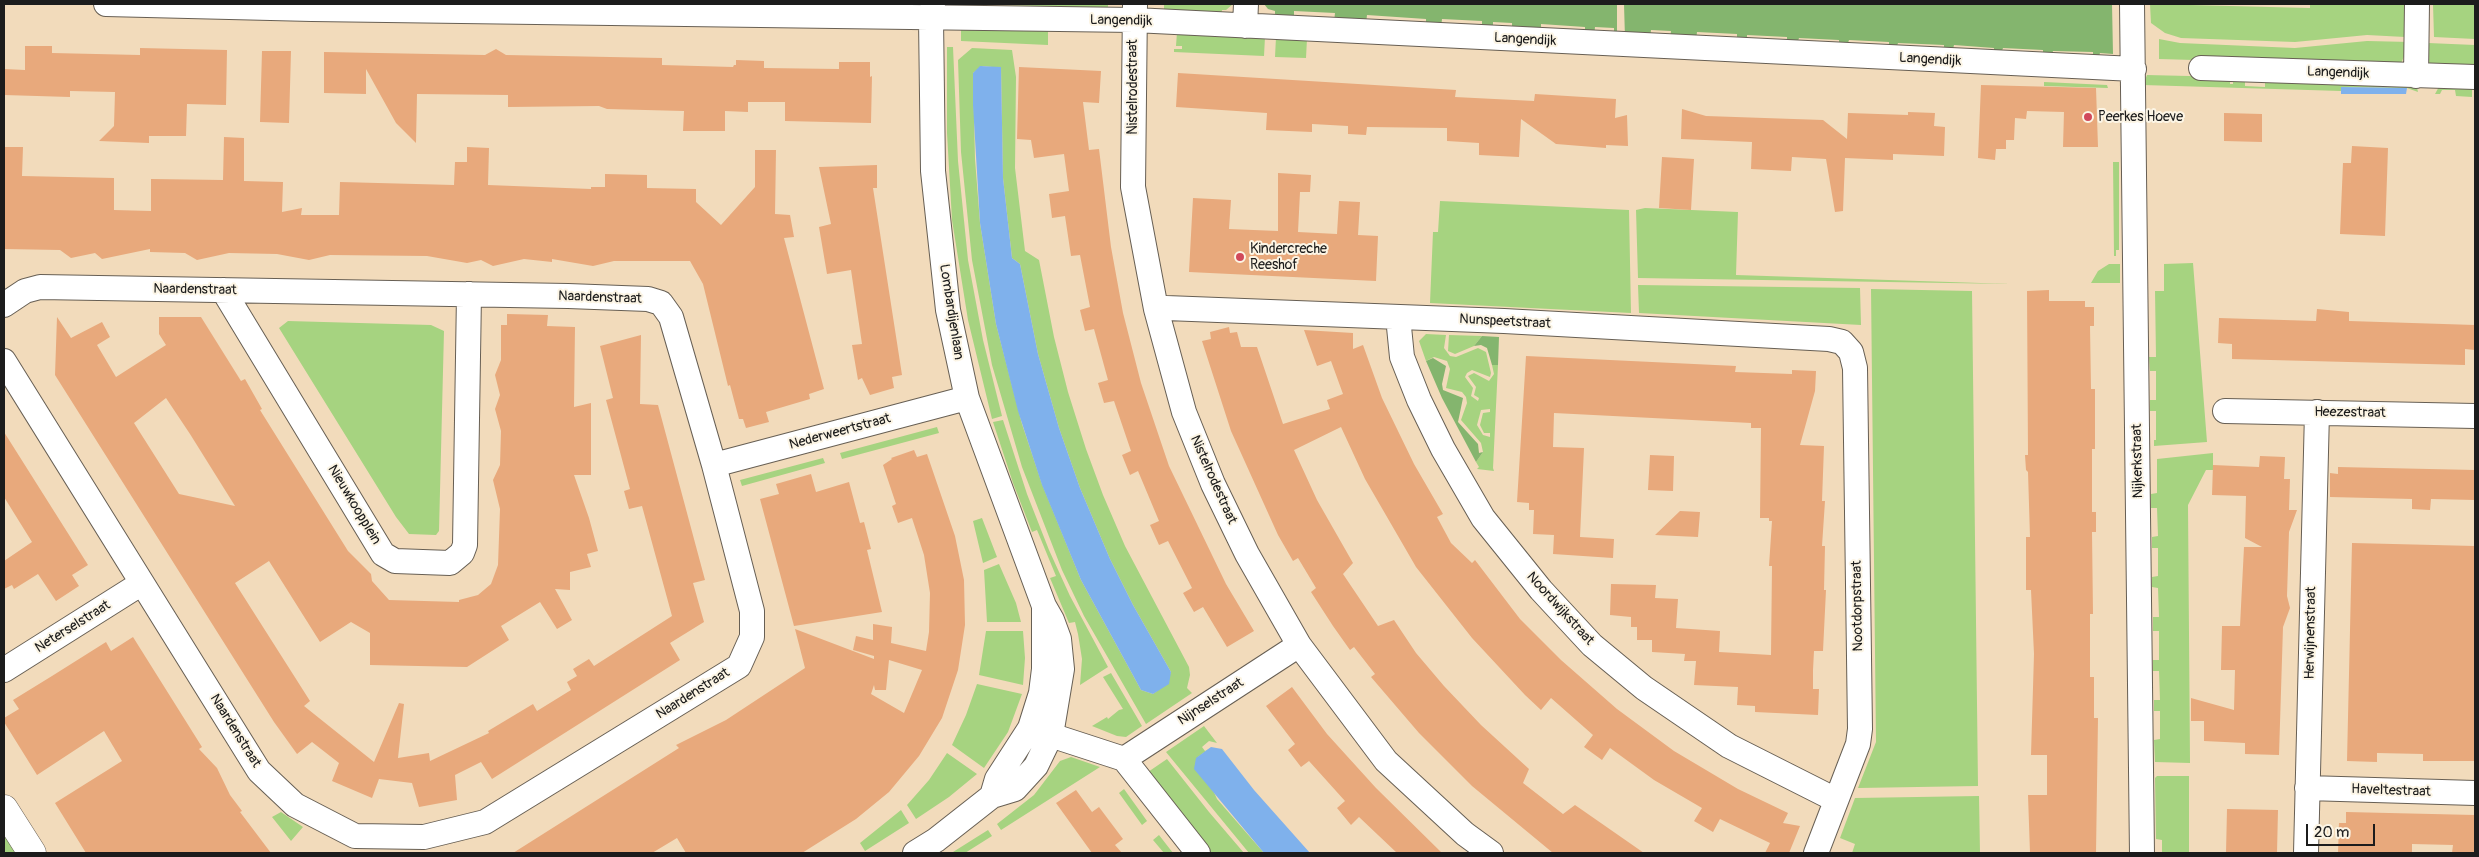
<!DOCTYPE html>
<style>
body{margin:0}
#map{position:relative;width:2479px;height:857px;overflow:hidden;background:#f2dbbb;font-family:Pangolin,sans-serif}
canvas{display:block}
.frame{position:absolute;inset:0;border:5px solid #1c1c1c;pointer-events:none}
.scale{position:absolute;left:2306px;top:824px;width:69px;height:22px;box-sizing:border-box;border:2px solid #1c1c1c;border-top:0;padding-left:6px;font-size:15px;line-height:18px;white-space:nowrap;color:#1c1c1c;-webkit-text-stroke:4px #fcf5e5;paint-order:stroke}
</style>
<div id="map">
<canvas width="2479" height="857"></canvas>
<div class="frame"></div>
<div class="scale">20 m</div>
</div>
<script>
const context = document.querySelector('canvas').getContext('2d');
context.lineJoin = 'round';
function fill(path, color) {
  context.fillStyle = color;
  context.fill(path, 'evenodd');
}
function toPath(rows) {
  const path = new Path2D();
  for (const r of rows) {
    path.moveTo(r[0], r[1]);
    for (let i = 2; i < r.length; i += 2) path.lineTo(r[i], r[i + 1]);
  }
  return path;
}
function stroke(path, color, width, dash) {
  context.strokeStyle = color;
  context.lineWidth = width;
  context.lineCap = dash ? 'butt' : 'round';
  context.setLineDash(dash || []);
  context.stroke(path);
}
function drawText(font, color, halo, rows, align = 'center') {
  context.font = font + ' Pangolin,sans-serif';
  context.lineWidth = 4;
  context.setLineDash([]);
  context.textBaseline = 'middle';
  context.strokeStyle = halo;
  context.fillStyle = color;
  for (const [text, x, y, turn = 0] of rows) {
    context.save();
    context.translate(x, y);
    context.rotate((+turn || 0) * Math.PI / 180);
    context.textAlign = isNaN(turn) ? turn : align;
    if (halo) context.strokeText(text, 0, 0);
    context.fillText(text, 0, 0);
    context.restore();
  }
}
fill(toPath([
 [964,4,1108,4,1108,8],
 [1164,4,1233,4,1226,10,1222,10,1221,16,1164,14],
 [2150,4,2310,8,2310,4,2404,4,2405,37,2367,35,2295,42,2181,38,2165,33,2151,23],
 [2433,4,2475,4,2475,39,2434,37],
 [961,28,1048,30,1048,45,961,41],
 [1177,32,1265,37,1264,56,1174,52,1174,49,1182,49,1182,46,1176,46],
 [1276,37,1307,39,1306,58,1275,57],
 [2159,39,2180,43,2295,48,2367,41,2410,42,2400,66,2159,59],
 [2428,43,2475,45,2475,69,2428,67],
 [947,47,953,47,958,161,968,260,983,340,1002,416,992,419,968,320,952,220,947,133],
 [972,48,1012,50,1016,77,1015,168,1025,251,1039,260,1054,337,1068,392,1086,449,1103,495,1125,546,1189,667,1190,675,1187,688,1192,693,1146,724,1084,616,1062,570,1022,467,992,365,972,260,961,152,958,60],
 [983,66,1001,68,1003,178,1012,258,1020,264,1038,354,1059,428,1080,488,1110,559,1133,605,1171,672,1166,684,1153,694,1141,690,1081,580,1042,484,1022,424,996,324,980,223,975,159,973,73],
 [2147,75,2230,77,2230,84,2233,84,2233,78,2245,78,2245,86,2265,87,2265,78,2416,83,2418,92,2407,88,2341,87,2341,91,2143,85],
 [2044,82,2107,85,2108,88,2044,86],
 [2441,83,2475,85,2475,90,2472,90,2472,97,2456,96,2455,90,2442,90,2440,94,2435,94],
 [2113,162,2119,162,2119,250,2116,250,2116,256,2114,256],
 [1440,201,1629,210,1631,313,1430,303,1433,232,1438,232],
 [1645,208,1738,212,1736,275,2011,284,1638,278,1636,210],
 [2193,263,2207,442,2154,446,2154,440,2156,440,2156,411,2150,411,2150,400,2156,400,2156,371,2150,371,2149,357,2156,357,2155,291,2164,291,2164,264],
 [2109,264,2120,264,2120,283,2091,283,2098,271],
 [1638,285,1860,288,1861,325,1639,313],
 [1871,289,1972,291,1978,786,1858,788,1876,742],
 [288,321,431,325,444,331,439,531,436,535,409,534,396,517,279,328],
 [1426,334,1446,335,1444,348,1450,356,1456,357,1478,348,1486,352,1491,373,1490,377,1472,370,1467,373,1465,377,1473,388,1471,396,1478,401,1479,398,1474,395,1476,387,1468,376,1474,373,1489,381,1494,374,1492,365,1498,365,1493,468,1494,471,1477,469,1479,467,1476,462,1483,452,1481,443,1461,420,1467,403,1466,397,1462,392,1446,388,1450,369,1447,361,1434,357,1426,361,1419,341],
 [1490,409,1490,412,1483,413,1480,425,1484,433,1490,433,1490,437,1483,435,1477,425,1481,410],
 [1449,335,1482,336,1474,346,1455,354,1448,351],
 [1003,420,1027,494,1049,550,1070,596,1108,667,1080,685,1082,659,1078,634,1075,622,1069,623,1050,578,1056,576,1037,530,1032,532,1013,483,993,422],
 [937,427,939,433,842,459,840,453],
 [2213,453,2213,470,2206,470,2188,505,2190,763,2155,762,2154,740,2160,739,2160,711,2154,711,2154,700,2160,700,2159,671,2153,671,2153,660,2159,660,2159,631,2153,631,2153,617,2159,617,2158,588,2152,587,2152,577,2158,576,2158,548,2152,548,2152,537,2158,536,2157,508,2151,508,2151,494,2157,493,2157,459],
 [823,458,825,463,742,486,740,480],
 [982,518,997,557,983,563,973,521],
 [999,564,1016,603,1021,622,987,622,984,570],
 [986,631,1023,631,1025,658,1023,685,979,675],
 [1111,673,1142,726,1126,737,1117,736,1092,726,1107,717,1108,719,1119,710,1123,709,1103,677],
 [977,684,1022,694,1008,732,984,768,952,745,966,715],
 [1204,726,1217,743,1209,741,1202,747,1205,751,1209,749,1198,757,1217,799,1264,853,1249,853,1166,752],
 [947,753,977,774,949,797,916,819,907,805,929,780],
 [1071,757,1100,767,1001,830,997,824,1034,795,1060,761],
 [1167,759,1209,812,1244,853,1211,853,1191,829,1148,772],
 [2157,776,2189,776,2189,853,2162,853,2162,840,2156,839,2155,778],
 [1124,789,1147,821,1142,825,1119,793],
 [1979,796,1980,853,1852,853,1855,844,1840,838,1855,798],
 [901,810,909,823,865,851,860,843],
 [281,812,303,827,291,841,272,817],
 [4,818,26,853,4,853],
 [988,830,992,836,965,853,953,852],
 [1159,835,1173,853,1164,853,1153,840]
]), '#a6d380');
fill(toPath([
 [1264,4,1617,4,1617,37,1614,37,1614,28,1595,27,1594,37,1585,36,1585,27,1541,24,1541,34,1512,32,1512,23,1493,22,1493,31,1482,30,1482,21,1442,19,1441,28,1426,27,1426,19,1367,15,1366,24,1334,22,1335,13,1294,11,1294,20,1275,19,1275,11,1268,9],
 [1624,4,2112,4,2113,54,2100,53,2099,56,2093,56,2093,52,2053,51,2052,54,2043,53,2043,50,2003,48,2002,51,1994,51,1994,48,1954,45,1953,49,1944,48,1944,45,1898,43,1897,46,1889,45,1889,42,1849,40,1848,43,1839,43,1839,40,1799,38,1798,41,1787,40,1787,37,1747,35,1747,38,1737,37,1737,34,1697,32,1696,41,1670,40,1671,31,1651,30,1650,39,1625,38],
 [1482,336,1499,337,1498,365,1492,365,1487,348,1481,345,1474,346],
 [1433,358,1446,366,1442,384,1443,390,1463,398,1458,422,1478,444,1479,453,1483,452,1476,462,1442,398,1426,361]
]), '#84b56e');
fill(toPath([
 [980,66,1001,67,1003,178,1012,258,1020,264,1038,354,1059,428,1080,488,1110,559,1133,605,1171,672,1169,684,1153,694,1141,690,1081,580,1042,485,1018,411,996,324,980,223,973,105,973,73],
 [2341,87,2407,88,2406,94,2341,94],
 [1211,747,1222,749,1254,790,1310,853,1264,853,1194,769,1196,758]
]), '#7fb1ec');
fill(toPath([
 [25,46,52,46,52,53,140,55,140,48,227,50,226,105,187,104,186,136,149,136,149,143,99,141,114,126,115,92,70,91,70,97,4,95,4,69,25,70],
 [496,49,506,55,662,58,662,65,733,67,734,65,736,65,736,60,764,61,764,68,839,69,839,62,870,62,870,77,872,76,871,123,785,121,785,102,748,102,748,112,725,111,725,131,683,131,684,111,607,109,599,106,508,107,508,95,417,94,416,143,396,123,366,69,366,94,324,93,324,52,485,55],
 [262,51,291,51,289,123,260,122],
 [1019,67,1101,71,1099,103,1083,102,1089,150,1099,149,1111,247,1123,313,1141,383,1169,466,1226,584,1254,631,1227,647,1203,607,1194,612,1183,593,1192,588,1168,541,1159,545,1150,525,1159,521,1138,471,1130,475,1122,455,1131,451,1114,401,1104,403,1098,383,1108,380,1094,329,1085,331,1080,310,1090,307,1080,255,1071,256,1065,216,1052,218,1049,194,1069,191,1064,154,1034,158,1031,140,1017,139],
 [1178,73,1456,90,1455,97,1534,101,1535,94,1616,99,1615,118,1627,115,1628,146,1606,145,1606,148,1556,144,1521,119,1519,157,1479,155,1479,143,1447,141,1447,128,1367,127,1366,135,1348,134,1348,126,1312,124,1312,132,1266,130,1267,113,1176,107],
 [1981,85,2096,88,2098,147,2063,147,2064,112,2027,111,2026,119,2015,118,2014,140,2006,140,2006,149,1996,149,1995,160,1978,158],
 [1682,109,1706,116,1823,120,1847,139,1848,113,1908,115,1908,112,1935,113,1934,126,1945,127,1944,156,1893,154,1893,160,1845,158,1843,211,1835,212,1826,159,1792,157,1791,171,1751,169,1752,142,1681,139],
 [2224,113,2262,114,2262,142,2224,141],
 [224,137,244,138,244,181,283,182,282,212,302,208,301,215,339,215,340,182,454,185,455,162,467,162,467,147,489,148,488,185,591,189,591,187,605,187,605,174,647,175,647,188,696,189,696,202,721,225,755,187,755,150,776,150,775,214,790,215,794,237,784,238,824,389,809,394,810,399,766,412,769,422,746,428,743,419,739,419,730,385,728,386,703,284,690,261,614,261,593,266,552,259,552,262,524,259,493,266,481,260,467,263,427,256,330,255,309,260,277,254,229,253,197,260,185,253,150,252,150,249,102,259,95,253,71,258,60,250,4,249,4,147,23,147,22,176,114,178,114,210,151,211,151,179,223,180],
 [2352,146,2388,148,2385,236,2340,234,2343,163,2351,163],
 [1662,157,1694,159,1691,210,1659,208],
 [877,165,877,188,873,188,902,375,892,377,894,388,870,395,862,378,858,380,852,345,862,344,851,270,827,274,819,227,831,224,819,167],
 [1278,173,1311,175,1310,192,1300,192,1298,232,1337,234,1339,201,1360,202,1358,235,1378,236,1376,281,1189,272,1193,198,1231,200,1229,229,1278,231],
 [2049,290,2049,301,2085,301,2085,307,2094,307,2094,326,2090,326,2091,389,2095,389,2095,449,2092,449,2092,512,2096,512,2096,532,2092,532,2093,614,2090,614,2090,677,2094,677,2094,718,2098,718,2096,853,2030,853,2028,795,2047,795,2047,755,2031,755,2034,654,2031,590,2026,590,2026,537,2030,537,2028,472,2026,470,2025,455,2028,455,2027,291],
 [2317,309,2349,312,2349,321,2475,325,2475,350,2465,349,2465,365,2232,359,2232,344,2218,343,2219,318,2316,321],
 [507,314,548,315,547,326,575,327,574,407,591,403,591,475,574,475,589,518,598,551,587,554,591,567,570,572,570,590,555,589,572,620,557,629,540,602,501,626,509,640,467,667,370,665,370,633,351,622,320,642,269,561,235,583,310,701,304,706,374,762,399,703,404,704,398,758,429,753,430,761,489,733,488,731,533,704,537,711,571,690,567,682,577,676,573,669,589,659,594,666,672,616,642,506,629,509,624,491,630,489,606,400,613,398,600,346,641,335,640,404,658,405,705,580,693,583,704,622,670,643,680,660,492,779,481,762,455,775,457,800,419,807,412,783,379,779,372,798,332,781,339,763,312,742,297,754,274,722,55,375,57,317,71,338,102,322,110,337,97,345,116,377,166,345,159,334,159,317,201,317,241,381,245,379,262,409,260,410,348,551,371,574,372,581,389,600,459,602,459,600,478,595,491,584,498,565,500,509,493,480,500,465,501,431,495,409,500,395,495,375,501,360,501,325,507,325],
 [166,398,190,434,235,506,179,494,134,423],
 [1229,327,1230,333,1237,332,1241,347,1257,347,1283,424,1330,409,1327,400,1343,394,1331,361,1317,366,1304,330,1353,333,1353,349,1363,345,1382,398,1414,464,1443,514,1437,517,1451,543,1472,563,1475,560,1520,619,1561,660,1617,709,1674,751,1738,789,1788,813,1783,823,1800,826,1789,853,1765,853,1770,843,1720,819,1713,832,1694,821,1702,808,1654,780,1610,748,1602,760,1584,747,1593,735,1551,698,1541,710,1525,695,1472,638,1416,567,1365,479,1341,427,1294,450,1317,500,1353,563,1343,574,1378,626,1394,620,1416,653,1444,686,1481,725,1529,769,1523,783,1563,814,1575,805,1644,853,1553,853,1472,786,1419,733,1371,677,1375,674,1354,647,1350,650,1333,626,1311,592,1316,588,1298,558,1293,561,1278,535,1231,431,1202,341,1211,339,1210,332],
 [1526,356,1736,366,1735,372,1792,374,1792,370,1816,371,1815,391,1800,445,1824,446,1822,501,1825,501,1822,546,1825,546,1824,590,1826,590,1823,651,1814,651,1813,670,1813,689,1819,689,1818,715,1755,712,1755,706,1737,705,1738,687,1694,685,1696,661,1684,661,1685,654,1652,652,1652,640,1637,640,1637,627,1631,627,1631,617,1610,615,1611,584,1656,585,1655,598,1678,599,1676,628,1720,631,1719,652,1771,655,1772,566,1769,566,1772,521,1769,521,1769,518,1760,518,1761,428,1751,428,1751,423,1554,413,1553,447,1584,448,1580,537,1614,539,1613,558,1553,554,1554,535,1533,534,1534,510,1529,510,1529,503,1517,502],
 [4,432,88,565,72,575,79,586,56,601,38,574,14,589,12,585,4,589,4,561,32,542,4,497],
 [914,450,917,457,927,454,955,536,964,580,965,625,958,670,942,718,919,756,889,792,856,819,802,853,686,853,677,838,652,853,513,853,679,748,676,745,726,720,805,668,795,629,874,659,874,656,853,650,856,636,873,640,873,624,892,627,891,643,926,651,929,632,930,593,924,555,912,518,898,523,892,506,896,504,883,465,892,459,891,458],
 [889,660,922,670,904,713,871,694,874,685,875,690,886,690],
 [1650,455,1674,456,1673,491,1648,490],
 [2260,456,2285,457,2284,479,2290,479,2289,510,2297,510,2289,532,2287,596,2290,608,2283,627,2279,755,2245,754,2245,743,2204,741,2204,721,2191,721,2191,698,2234,710,2235,670,2221,670,2222,626,2240,626,2244,547,2262,547,2245,538,2246,496,2212,495,2213,465,2259,467],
 [2338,467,2475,470,2475,500,2431,499,2430,510,2412,509,2412,499,2330,497,2330,473,2338,474],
 [811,474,816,492,849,482,860,523,864,522,871,549,867,550,882,612,794,626,760,499,779,494,776,484],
 [1680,511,1700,512,1698,537,1655,535],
 [2352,543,2475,546,2475,761,2423,761,2423,754,2377,753,2377,762,2347,761],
 [133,637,202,747,199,749,217,768,230,795,242,811,240,812,271,853,86,853,55,803,122,761,104,731,37,775,4,722,4,718,19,709,13,700,52,676,106,642,111,651],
 [1292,687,1327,734,1376,788,1442,853,1397,853,1359,817,1351,825,1337,808,1345,801,1309,761,1301,767,1288,750,1295,744,1266,706],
 [1076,790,1092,812,1099,807,1123,839,1115,845,1122,853,1092,853,1056,803],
 [2227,809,2278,810,2277,853,2226,853],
 [2346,812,2475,815,2475,853,2452,853,2453,845,2412,844,2412,853,2338,853,2339,823,2346,823]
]), '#e8a97c');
const street = toPath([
 [106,4,312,9,1134,20,2134,69],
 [933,4,931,19,933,171,948,310,967,398,1044,606],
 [1135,4,1133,187,1156,309,1184,412,1213,484,1247,554,1299,645,1386,761,1465,834,1491,853],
 [2132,4,2142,853],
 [1245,26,1246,4],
 [2201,68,2475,77],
 [2416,76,2417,4],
 [223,290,383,554,395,561,450,563,462,553,465,545,469,294],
 [4,305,25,291,40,287,568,296,648,299,661,303,671,317,714,465,752,611,752,637,739,666,485,822,424,837,355,836,295,805,259,771,4,361],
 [1156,309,1166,308,1504,321,1829,339,1842,342,1851,352,1855,368,1860,729,1858,744,1816,853],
 [1398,317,1402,357,1419,400,1443,449,1483,518,1541,590,1592,645,1644,688,1729,746,1836,800],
 [2225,411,2475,416],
 [714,465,967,398],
 [4,670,142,583],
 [1035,730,1124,759,1198,853],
 [1124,759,1299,645],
 [2307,788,2475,793],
 [915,853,936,840,992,796,1015,789,1036,766,1051,735,1062,669,1059,639,1052,620,1044,606,1044,669,1041,693,1030,728,997,779,992,796],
 [2306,853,2317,412]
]);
const secondary = toPath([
 [4,809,32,853]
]);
stroke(street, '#675f54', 26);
stroke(secondary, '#675f54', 29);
stroke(street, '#fff', 24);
stroke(secondary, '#fff', 28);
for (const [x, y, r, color] of [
 [2088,117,5,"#d1495b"],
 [1240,257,5,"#d1495b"]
]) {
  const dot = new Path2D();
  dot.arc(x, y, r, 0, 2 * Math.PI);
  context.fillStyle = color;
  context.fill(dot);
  stroke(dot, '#fcf5e5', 2);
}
drawText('14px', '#1c1c1c', '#fcf5e5', [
 ["Langendijk",1121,21,1],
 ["Langendijk",1525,40,3],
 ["Langendijk",1930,60,3],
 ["Langendijk",2338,73,2],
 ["Nistelrodestraat",1133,87,-90],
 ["Naardenstraat",195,290,1],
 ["Naardenstraat",600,298,2],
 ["Lombardijenlaan",951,312,81],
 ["Nunspeetstraat",1505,322,3],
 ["Heezestraat",2350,413,1],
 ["Nederweertstraat",840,432,-15],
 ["Nijkerkstraat",2138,461,-91],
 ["Nistelrodestraat",1213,480,66],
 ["Nieuwkoopplein",354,505,59],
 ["Nootdorpstraat",1858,606,-91],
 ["Noordwijkstraat",1560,609,48],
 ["Neterselstraat",73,627,-32],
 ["Herwijnenstraat",2311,633,-89],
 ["Naardenstraat",693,694,-32],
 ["Nijnselstraat",1211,702,-33],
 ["Naardenstraat",235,731,58],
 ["Haveltestraat",2391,791,2]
]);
drawText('14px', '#1c1c1c', '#fcf5e5', [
 ["Peerkes Hoeve",2098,117],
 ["Kindercreche",1250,249],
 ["Reeshof",1250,265]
], 'left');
</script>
